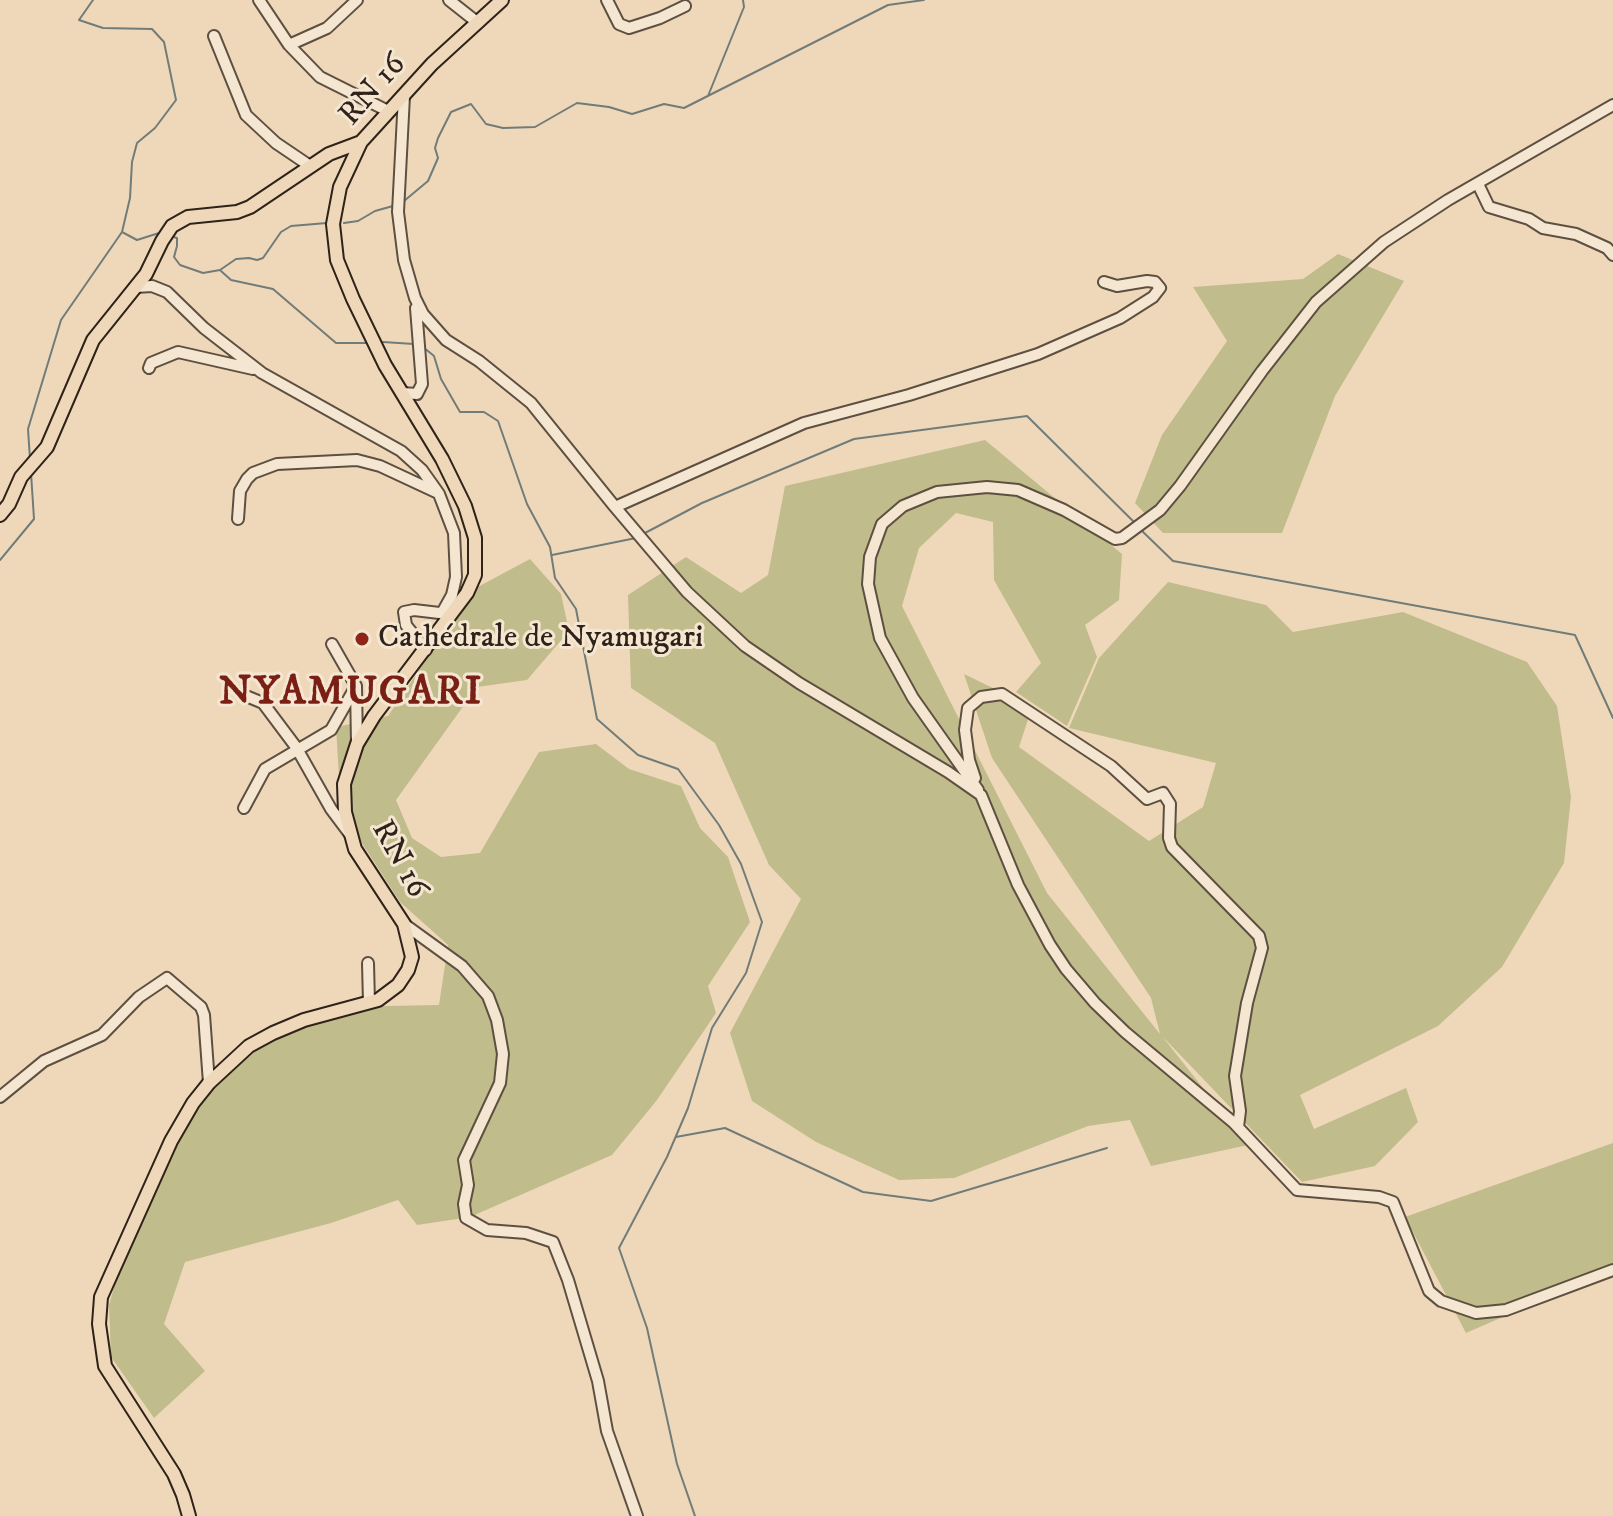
<!DOCTYPE html>
<meta charset="utf-8">
<style>
body{margin:0}
canvas{display:block;background:#efd8ba}
</style>
<canvas width="1613" height="1516"></canvas>
<script>
const context = document.querySelector('canvas').getContext('2d');
context.lineJoin = 'round';
function fill(path, color) {
  context.fillStyle = color;
  context.fill(path, 'evenodd');
}
function toPath(rows) {
  const path = new Path2D();
  for (const r of rows) {
    path.moveTo(r[0], r[1]);
    for (let i = 2; i < r.length; i += 2) path.lineTo(r[i], r[i + 1]);
  }
  return path;
}
function stroke(path, color, width, dash) {
  context.strokeStyle = color;
  context.lineWidth = width;
  context.lineCap = dash ? 'butt' : 'round';
  context.setLineDash(dash || []);
  context.stroke(path);
}
function drawText(font, color, halo, rows, align = 'center') {
  context.font = font + ' "IM FELL DW Pica",serif';
  context.lineWidth = 6;
  context.setLineDash([]);
  context.textBaseline = 'middle';
  context.strokeStyle = halo;
  context.fillStyle = color;
  for (const [text, x, y, turn = 0] of rows) {
    context.save();
    context.translate(x, y);
    context.rotate((+turn || 0) * Math.PI / 180);
    context.textAlign = isNaN(turn) ? turn : align;
    if (halo) context.strokeText(text, 0, 0);
    context.fillText(text, 0, 0);
    context.restore();
  }
}
fill(toPath([
 [1338,254,1404,281,1335,396,1282,533,1163,533,1135,503,1162,435,1227,341,1193,287,1303,279],
 [985,440,1122,554,1119,600,1085,625,1097,657,1067,726,1016,692,1041,663,994,580,993,522,956,513,919,548,902,606,1047,893,1160,1034,1151,998,992,758,964,674,1032,707,1019,747,1149,841,1203,807,1216,763,1069,728,1099,658,1168,582,1266,605,1293,632,1403,612,1527,662,1557,706,1571,797,1564,863,1502,967,1438,1026,1300,1095,1314,1129,1406,1088,1418,1122,1375,1166,1302,1182,1162,1036,1248,1145,1151,1166,1130,1120,1088,1126,954,1178,899,1180,816,1142,752,1101,730,1033,801,899,769,865,715,743,631,688,628,595,686,557,741,593,768,575,785,486],
 [530,559,561,594,569,631,527,680,477,687,396,800,412,838,441,857,480,853,539,752,596,744,629,769,681,786,700,828,728,857,750,922,708,986,716,1013,657,1100,612,1155,470,1217,417,1225,398,1200,331,1223,185,1262,164,1324,205,1371,154,1418,111,1357,109,1305,138,1204,195,1097,260,1033,333,1007,439,1005,448,945,400,902,341,811,336,727,388,716,474,589],
 [1613,1143,1613,1269,1466,1333,1405,1217]
]), '#c0bc8b');
stroke(toPath([
 [93,0,79,20,103,28,152,29,164,42,176,100,155,128,137,143,132,162,130,198,122,232,137,240,159,233],
 [708,96,744,7,743,0],
 [404,201,428,181,438,158,435,148,438,138,451,112,471,104,486,124,503,128,535,127,577,103,609,107,632,114,664,104,684,108,888,5,924,0],
 [344,223,358,221,375,211,393,206],
 [170,236,177,238,177,246,174,257,180,265,203,273,220,270,236,259,249,258,257,260,263,258,281,232,291,226,327,223],
 [221,271,231,280,273,289,336,343,369,343],
 [383,342,414,344],
 [423,347,434,356,441,379,460,412,484,412,498,421,527,504,550,547,555,578,576,609,597,719,638,755,678,769,719,825,741,864,762,922,746,973,712,1028,688,1108,667,1157,619,1248,647,1328,677,1464,695,1516],
 [30,459,28,429,61,320,122,232],
 [1140,529,1173,561,1575,635,1613,718],
 [645,533,702,503,854,439,1027,416,1136,524],
 [552,555,636,538],
 [0,560,34,519,31,473],
 [676,1137,725,1128,863,1192,931,1201,1107,1148]
]), '#717c79', 2);
const minor = toPath([
 [259,0,289,45,320,77,388,111],
 [449,0,478,23],
 [607,0,619,24,629,28,660,18,685,6],
 [214,36,246,115,276,143,310,166],
 [289,45,327,28,357,0],
 [404,96,398,212,404,260,415,298,423,314,446,340,479,361,531,403,615,507,687,592,745,646,799,683,948,772,981,795,1018,885,1050,945,1066,969,1095,1003,1125,1032,1234,1123,1297,1190,1379,1197,1393,1202,1429,1291,1441,1301,1476,1313,1506,1310,1613,1270],
 [1478,184,1489,207,1529,219,1543,228,1576,234,1607,248,1613,255],
 [136,287,152,286,167,292,204,328,262,373,401,451,422,470,439,494,454,533,456,577,452,595,442,613],
 [149,368,151,363,178,352,253,369],
 [402,393,417,394,422,384,416,308],
 [615,507,804,423,909,395,1038,354,1120,318,1153,297,1160,288,1155,282,1147,281,1117,286,1104,282],
 [238,519,240,491,247,479,253,473,277,464,357,460,380,466,438,493],
 [332,644,356,686,357,744],
 [426,650,406,625,404,612,414,610,448,614],
 [246,696,263,703,296,747,331,809,349,833],
 [975,778,969,760,965,730,968,708,981,697,1002,694,1111,766,1147,799,1163,793,1170,804,1169,838,1172,847,1259,936,1262,948,1247,1003,1235,1076,1240,1111,1238,1127],
 [978,790,913,698,880,638,868,584,870,557,882,524,903,506,937,492,987,487,1018,490,1064,510,1115,539,1122,538,1160,510,1180,486,1262,371,1316,302,1384,242,1448,200,1613,105],
 [244,808,265,769,331,730,356,686],
 [404,924,462,966,488,996,497,1020,503,1054,500,1083,464,1160,468,1185,464,1204,466,1218,487,1230,526,1233,553,1242,568,1280,598,1381,607,1431,637,1516],
 [368,963,369,1003],
 [0,1097,44,1061,102,1035,139,997,167,978,201,1007,204,1015,209,1083]
]);
const major = toPath([
 [0,515,9,504,21,477,47,447,93,340,146,274,162,241,172,226,188,217,237,212,250,207,329,154,361,142],
 [189,1516,183,1495,174,1474,105,1366,99,1324,101,1297,171,1141,193,1103,209,1083,249,1046,273,1033,304,1020,378,1000,398,985,408,970,412,957,404,924,355,849,345,812,344,784,357,744,374,716,467,593,475,575,475,538,465,506,442,459,385,365,353,299,337,260,333,224,340,187,361,142,432,64,502,0]
]);
stroke(minor, '#5e5041', 14);
stroke(major, '#2e2219', 16);
stroke(minor, '#f5e6d2', 10);
stroke(major, '#efd8ba', 12);
for (const [x, y, r, color] of [
 [362,639,8,"#8f2418"]
]) {
  const dot = new Path2D();
  dot.arc(x, y, r, 0, 2 * Math.PI);
  context.fillStyle = color;
  context.fill(dot);
  stroke(dot, '#f5e6d2', 3);
}
drawText('32px', '#2e2219', '#f5e6d2', [
 ["RN 16",374,91,-49],
 ["RN 16",398,860,61]
]);
drawText('32px', '#2e2219', '#f5e6d2', [
 ["Cathédrale de Nyamugari",378,639]
], 'left');
context.letterSpacing = '2px';
drawText('bold 40px', '#7a1f14', '#f5e6d2', [
 ["NYAMUGARI",351,695]
]);
context.letterSpacing = '0px';
</script>
